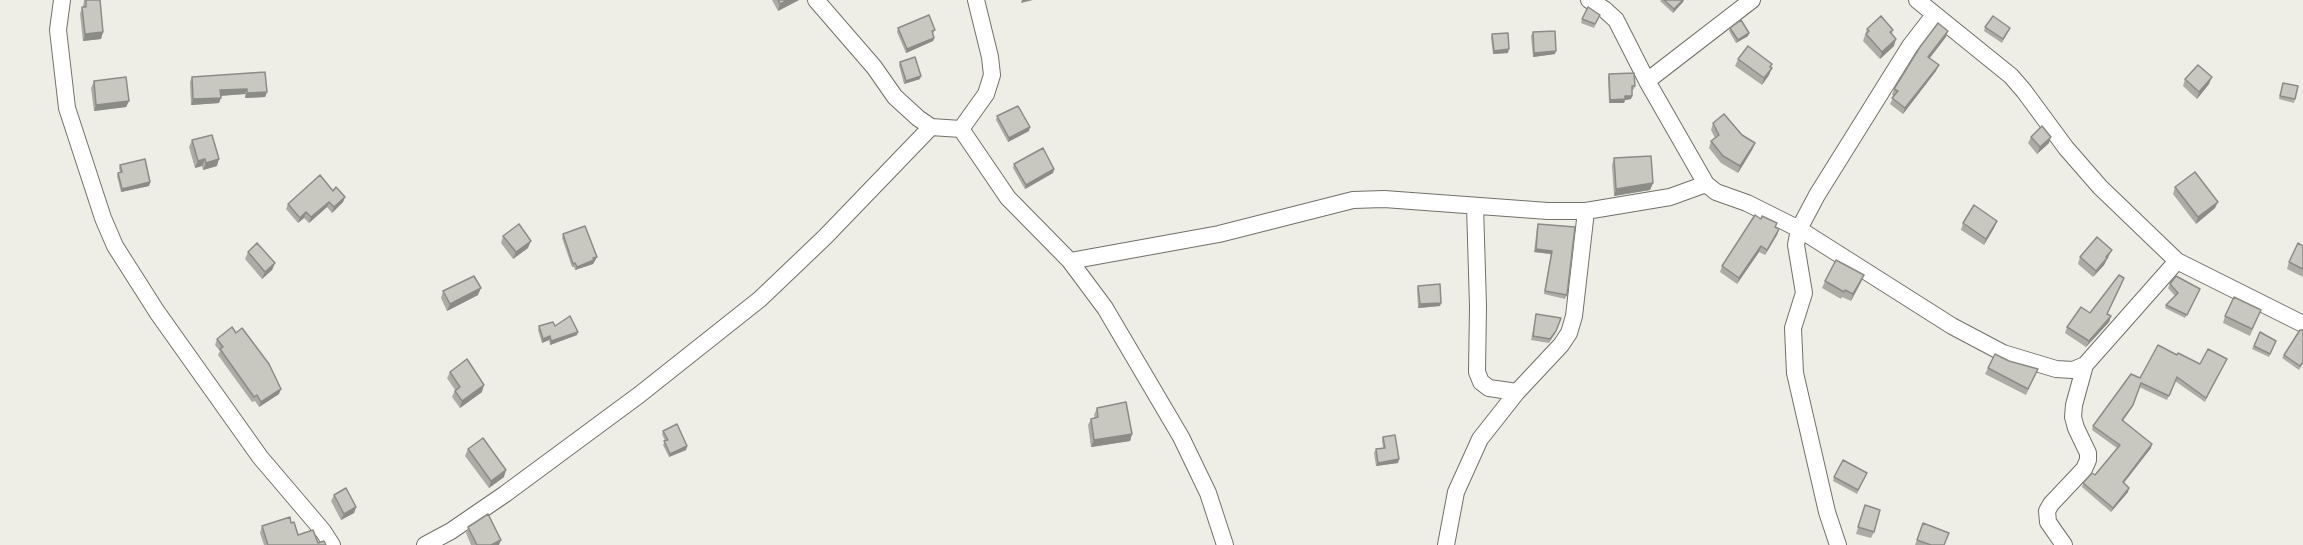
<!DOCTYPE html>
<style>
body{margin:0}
canvas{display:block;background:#eeeee6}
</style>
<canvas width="2303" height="545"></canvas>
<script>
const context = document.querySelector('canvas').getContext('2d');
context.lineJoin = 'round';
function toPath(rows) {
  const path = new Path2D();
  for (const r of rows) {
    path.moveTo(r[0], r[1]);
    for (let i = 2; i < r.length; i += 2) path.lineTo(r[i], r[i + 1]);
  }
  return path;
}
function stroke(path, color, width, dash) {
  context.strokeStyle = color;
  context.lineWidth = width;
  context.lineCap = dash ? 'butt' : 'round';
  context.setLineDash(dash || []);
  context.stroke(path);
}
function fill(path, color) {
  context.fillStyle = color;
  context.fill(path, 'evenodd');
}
const minor = toPath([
 [62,0,58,30,67,108,103,218,115,246,157,312,260,457,323,531,332,545],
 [816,0,874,67,895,97,918,118,931,127,961,129,1008,198,1070,261,1105,308,1181,437,1208,493,1225,545],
 [1589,0,1604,9,1616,20,1647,81,1706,184,1716,192,1747,203,1799,229,1952,326,2003,353,2056,369,2073,370,2085,365,2177,261],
 [1917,0,2011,76,2024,91,2066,148,2100,187,2177,261,2303,324],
 [1647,81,1752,0],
 [961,129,986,94,992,75,990,57,976,0],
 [1475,206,1478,306,1477,372,1481,382,1489,388,1517,392],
 [1070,261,1219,234,1353,200,1384,199,1548,211,1586,211,1670,197,1706,184],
 [425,545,451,531,505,494,639,395,760,299,825,237,931,127],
 [1446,545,1456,492,1480,439,1517,392,1561,345,1569,333,1574,316,1586,211],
 [1838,545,1827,512,1795,373,1793,328,1804,293,1796,245,1799,229,1817,195,1910,46,1934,15],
 [2064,545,2048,522,2047,511,2051,504,2084,469,2088,460,2088,453,2076,428,2073,417,2074,405,2085,365]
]);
stroke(minor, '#71716a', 18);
stroke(minor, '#fff', 16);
fill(toPath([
 [84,0,100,0,103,32,101,39,83,41,80,14,82,7,83,7],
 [772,0,799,0,778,11],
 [1661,0,1684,0,1683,2,1673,13,1660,1],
 [1600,15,1594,28,1581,23,1582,19],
 [1985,27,2010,28,2002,43,1984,31],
 [898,28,935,30,933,33,934,38,933,41,906,53,897,32],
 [1730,28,1748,36,1736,43,1729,31],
 [1867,29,1893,30,1892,34,1894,46,1880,59,1863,41],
 [1533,32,1555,54,1533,57,1531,36],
 [1492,34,1508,53,1493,54,1491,38],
 [1946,37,1929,58,1936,71,1903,114,1890,104,1894,96,1892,95,1894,89],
 [1738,59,1771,67,1769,75,1762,85,1735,66],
 [900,62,920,79,904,84,899,65],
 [1609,74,1635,86,1634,89,1632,90,1632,96,1631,99,1625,100,1624,103,1609,103,1608,77],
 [192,77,267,92,265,97,245,98,245,94,220,96,219,103,191,105,190,82],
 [2185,79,2209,84,2197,99,2183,86],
 [94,81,129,101,126,107,94,111,91,88],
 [2283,83,2295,99,2294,103,2279,99],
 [997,116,1029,131,1008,142,996,120],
 [1713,123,1742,135,1755,143,1752,150,1738,173,1721,163,1709,148,1711,141,1715,138,1711,130],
 [2031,137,2049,143,2037,154,2028,143],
 [192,140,217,166,203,170,202,166,195,168,189,147],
 [1614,158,1653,183,1650,190,1614,196,1612,165],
 [1014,164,1054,169,1053,173,1025,189,1013,168],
 [120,165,150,182,149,186,121,192,117,176,118,173,120,172,119,168],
 [2175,187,2215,208,2196,224,2173,194],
 [333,191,345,197,343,202,332,213,327,207,309,223,304,218,298,223,286,209,288,204],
 [1997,221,1994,228,1984,245,1961,230,1963,223],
 [1538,224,1575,227,1567,295,1565,299,1544,294,1551,254,1534,252,1537,227],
 [1776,227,1779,229,1777,235,1765,255,1759,252,1737,284,1720,272,1722,266],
 [563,234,597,257,593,264,575,270,574,267,572,267,562,238],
 [503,236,528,248,513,259,501,243],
 [2303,246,2303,277,2287,269,2289,262],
 [248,252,275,263,272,270,262,279,245,259],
 [2080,257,2109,257,2106,260,2104,265,2093,277,2078,264],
 [1864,275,1861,282,1851,301,1842,297,1841,299,1822,288,1825,281],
 [2122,284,2107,314,2111,316,2109,322,2086,347,2065,333,2067,327,2090,313],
 [2170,284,2199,292,2185,318,2165,308,2166,305,2175,296,2168,288],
 [1418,286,1441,303,1440,306,1418,308,1417,289],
 [443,291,478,295,447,311,441,298],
 [1536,314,1555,334,1549,343,1531,340],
 [2225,316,2258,317,2250,336,2223,323],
 [539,326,555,326,577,335,550,345,549,340,542,343,538,330],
 [2260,332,2276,341,2269,357,2252,349],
 [217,339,279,394,259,407,255,401,252,402,218,355,220,351,215,345],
 [2177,355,2200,364,2225,363,2205,402,2175,381,2167,400,2139,387,2131,409,2123,421,2151,448,2124,483,2128,492,2111,512,2082,487,2083,483,2095,475,2117,448,2092,430,2093,426,2140,378],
 [2284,355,2303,364,2299,370,2282,358],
 [2009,361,2038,369,2026,395,1985,374,1988,368],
 [450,372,482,392,460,408,452,397,455,390,447,378],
 [1097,408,1132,434,1130,441,1091,447,1088,425,1091,419,1095,418,1094,415],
 [663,431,687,446,686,450,669,457,663,445,665,441,662,434],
 [1383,437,1399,459,1398,463,1376,466,1374,453,1376,449,1383,448,1382,440],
 [468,449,504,477,489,488,465,456],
 [1867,473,1857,494,1833,481,1834,477],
 [334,495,356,507,354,513,341,520,331,501],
 [1865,505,1874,532,1871,538,1856,534],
 [291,523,298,535,326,545,264,545,260,533,262,526],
 [1923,523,1945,545,1915,545],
 [468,527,499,545,471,545,466,533]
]), '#acaca5');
fill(toPath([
 [788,0,799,0,778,11,780,4],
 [1022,0,1033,0,1021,3],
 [1683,0,1683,2,1673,13,1674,9],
 [1948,31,1946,37,1926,63,1928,57],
 [103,32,101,39,83,41,85,34],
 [1749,33,1748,36,1736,43,1738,40],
 [934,38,933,41,906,53,907,49],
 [1896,39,1894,46,1880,59,1882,52],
 [1509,49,1508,53,1493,54,1494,51],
 [1556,51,1555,54,1533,57,1534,53],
 [1939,65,1936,71,1903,114,1905,108],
 [1772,68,1769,75,1762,85,1764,78],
 [921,76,920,79,904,84,906,81],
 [2212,77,2209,84,2197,99,2199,92],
 [247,89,245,94,218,96,220,90],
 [267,92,265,97,245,98,247,93],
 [1625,96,1632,96,1631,99,1625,100,1624,103,1609,103,1610,100],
 [221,98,219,103,191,105,193,99],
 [129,101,126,107,94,111,96,105],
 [1030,127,1029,131,1008,142,1009,138],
 [2051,137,2049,143,2037,154,2040,147],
 [1755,143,1752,150,1738,173,1740,166],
 [205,159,202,166,195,168,198,161],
 [219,159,217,166,203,170,206,163],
 [1054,169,1053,173,1025,189,1026,185],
 [150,182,149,186,121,192,122,189],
 [1653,183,1650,190,1614,196,1616,189],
 [345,197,343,202,332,213,334,207],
 [329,202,327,207,309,223,311,217],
 [2218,202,2215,208,2196,224,2198,217],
 [306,212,304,218,298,223,300,218],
 [1997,221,1994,228,1984,245,1986,239],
 [1779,229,1777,235,1765,255,1767,250],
 [531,241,528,248,513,259,516,252],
 [1761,246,1759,252,1737,284,1739,278],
 [1536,249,1552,251,1551,254,1534,252],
 [2112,250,2104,265,2093,277,2096,271],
 [597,257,593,264,575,270,577,267],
 [275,263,272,270,262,279,265,272],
 [1864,275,1861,282,1851,301,1853,294],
 [481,288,478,295,447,311,450,304],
 [1441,303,1440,306,1418,308,1420,304],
 [2111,316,2109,322,2086,347,2089,341],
 [578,332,577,335,550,345,551,341],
 [550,336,549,340,542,343,543,339],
 [484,385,482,392,460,408,462,401],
 [281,389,279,394,259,407,261,402],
 [1132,434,1130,441,1091,447,1094,440],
 [2152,444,2151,448,2121,486,2123,482],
 [687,446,686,450,669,457,670,454],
 [1399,459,1398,463,1376,466,1378,463],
 [506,470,504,477,489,488,491,481],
 [2129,488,2128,492,2111,512,2113,508],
 [356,507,354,513,341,520,344,514],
 [501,540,499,545,491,545]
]), '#8c8c86');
const building = toPath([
 [86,0,100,0,103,32,85,34,82,7,86,7,86,0],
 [778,0,788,0,780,4,778,0],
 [1664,0,1683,0,1674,9,1664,0],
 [1588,7,1600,15,1595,24,1582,19,1588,7],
 [929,15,935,30,932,31,934,38,907,49,898,28,929,15],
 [1881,16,1893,30,1890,32,1896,39,1882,52,1866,34,1869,31,1867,29,1881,16],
 [1993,16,2010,28,2003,39,1985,27,1993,16],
 [1741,20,1749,33,1738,40,1730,28,1741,20],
 [1938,23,1948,31,1928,57,1939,65,1905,108,1892,98,1898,91,1894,89,1920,47,1938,23],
 [1555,31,1556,51,1534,53,1533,32,1555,31],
 [1508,33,1509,49,1494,51,1492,34,1508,33],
 [1748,46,1772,64,1770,67,1772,68,1764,78,1738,59,1748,46],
 [915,57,921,76,906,81,900,62,915,57],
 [2198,65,2212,77,2199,92,2185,79,2198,65],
 [265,72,267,92,247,93,247,89,220,90,221,98,193,99,192,77,265,72],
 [1634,73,1635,86,1632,86,1632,96,1625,96,1625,99,1610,100,1609,74,1634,73],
 [126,77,129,101,96,105,94,81,126,77],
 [2283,83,2298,86,2295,99,2280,96,2283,83],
 [1018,106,1030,127,1009,138,997,116,1018,106],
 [1724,114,1742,135,1755,143,1740,166,1723,156,1711,141,1719,135,1713,123,1724,114],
 [2042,126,2051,137,2040,147,2031,137,2042,126],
 [212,135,219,159,206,163,205,159,198,161,192,140,212,135],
 [1043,148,1054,169,1026,185,1014,164,1043,148],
 [1651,156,1653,183,1616,189,1614,158,1651,156],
 [145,159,150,182,122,189,118,173,122,172,120,165,145,159],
 [2195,172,2218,202,2198,217,2175,187,2195,172],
 [320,175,333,191,336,187,345,197,334,207,329,202,311,217,306,212,300,218,288,204,320,175],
 [1974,205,1997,221,1986,239,1963,223,1974,205],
 [1755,215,1761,219,1762,216,1777,223,1775,227,1779,229,1767,250,1761,246,1739,278,1722,266,1755,215],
 [519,224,531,241,516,252,503,236,519,224],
 [1538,224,1575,227,1567,295,1545,291,1552,251,1536,249,1538,224],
 [585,226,597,257,593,258,594,260,577,267,575,263,573,264,563,234,585,226],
 [2097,237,2112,250,2106,257,2107,258,2096,271,2080,257,2097,237],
 [257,243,275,263,265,272,248,252,257,243],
 [2298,243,2303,246,2303,269,2289,262,2298,243],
 [1836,260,1864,275,1853,294,1845,290,1844,292,1825,281,1836,260],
 [2119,275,2124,278,2107,314,2111,316,2089,341,2067,327,2081,307,2090,313,2119,275],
 [474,276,481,288,450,304,443,291,474,276],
 [2176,276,2200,289,2187,315,2166,305,2178,293,2170,284,2176,276],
 [1440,284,1441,303,1420,304,1418,286,1440,284],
 [2234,297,2261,310,2252,329,2225,316,2234,297],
 [1536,314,1561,318,1556,331,1550,339,1533,336,1536,314],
 [570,316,578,332,551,341,550,336,543,339,539,326,553,322,555,326,570,316],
 [232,327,236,333,242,328,269,364,281,389,261,402,257,395,254,397,220,349,223,347,217,339,232,327],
 [2300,330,2303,330,2303,362,2300,366,2284,355,2300,330],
 [2260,332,2276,341,2270,354,2254,346,2260,332],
 [2158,345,2177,355,2178,353,2200,364,2208,349,2227,359,2206,398,2177,377,2169,396,2141,383,2133,405,2122,420,2152,444,2123,482,2129,488,2113,508,2083,483,2092,473,2095,475,2120,445,2093,426,2131,374,2140,378,2158,345],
 [1995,354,2009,361,2038,369,2028,389,1988,368,1995,354],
 [467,359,484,385,462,401,455,391,460,387,450,372,467,359],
 [1126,402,1132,434,1094,440,1091,419,1098,417,1097,408,1126,402],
 [677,424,687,446,670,454,664,441,668,440,663,431,677,424],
 [1395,435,1399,459,1378,463,1376,449,1385,448,1383,437,1395,435],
 [483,438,506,470,491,481,468,449,483,438],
 [1843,460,1867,473,1858,490,1834,477,1843,460],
 [346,488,356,507,344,514,334,495,346,488],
 [1865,505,1880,510,1874,532,1858,527,1865,505],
 [488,514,501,540,491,545,477,545,468,527,488,514],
 [290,517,291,523,294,522,298,535,313,530,318,543,324,541,326,545,268,545,262,526,290,517],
 [1923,523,1949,533,1944,545,1931,545,1917,540,1923,523]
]);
fill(building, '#c8c8c0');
stroke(building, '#8c8c86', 1.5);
</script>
